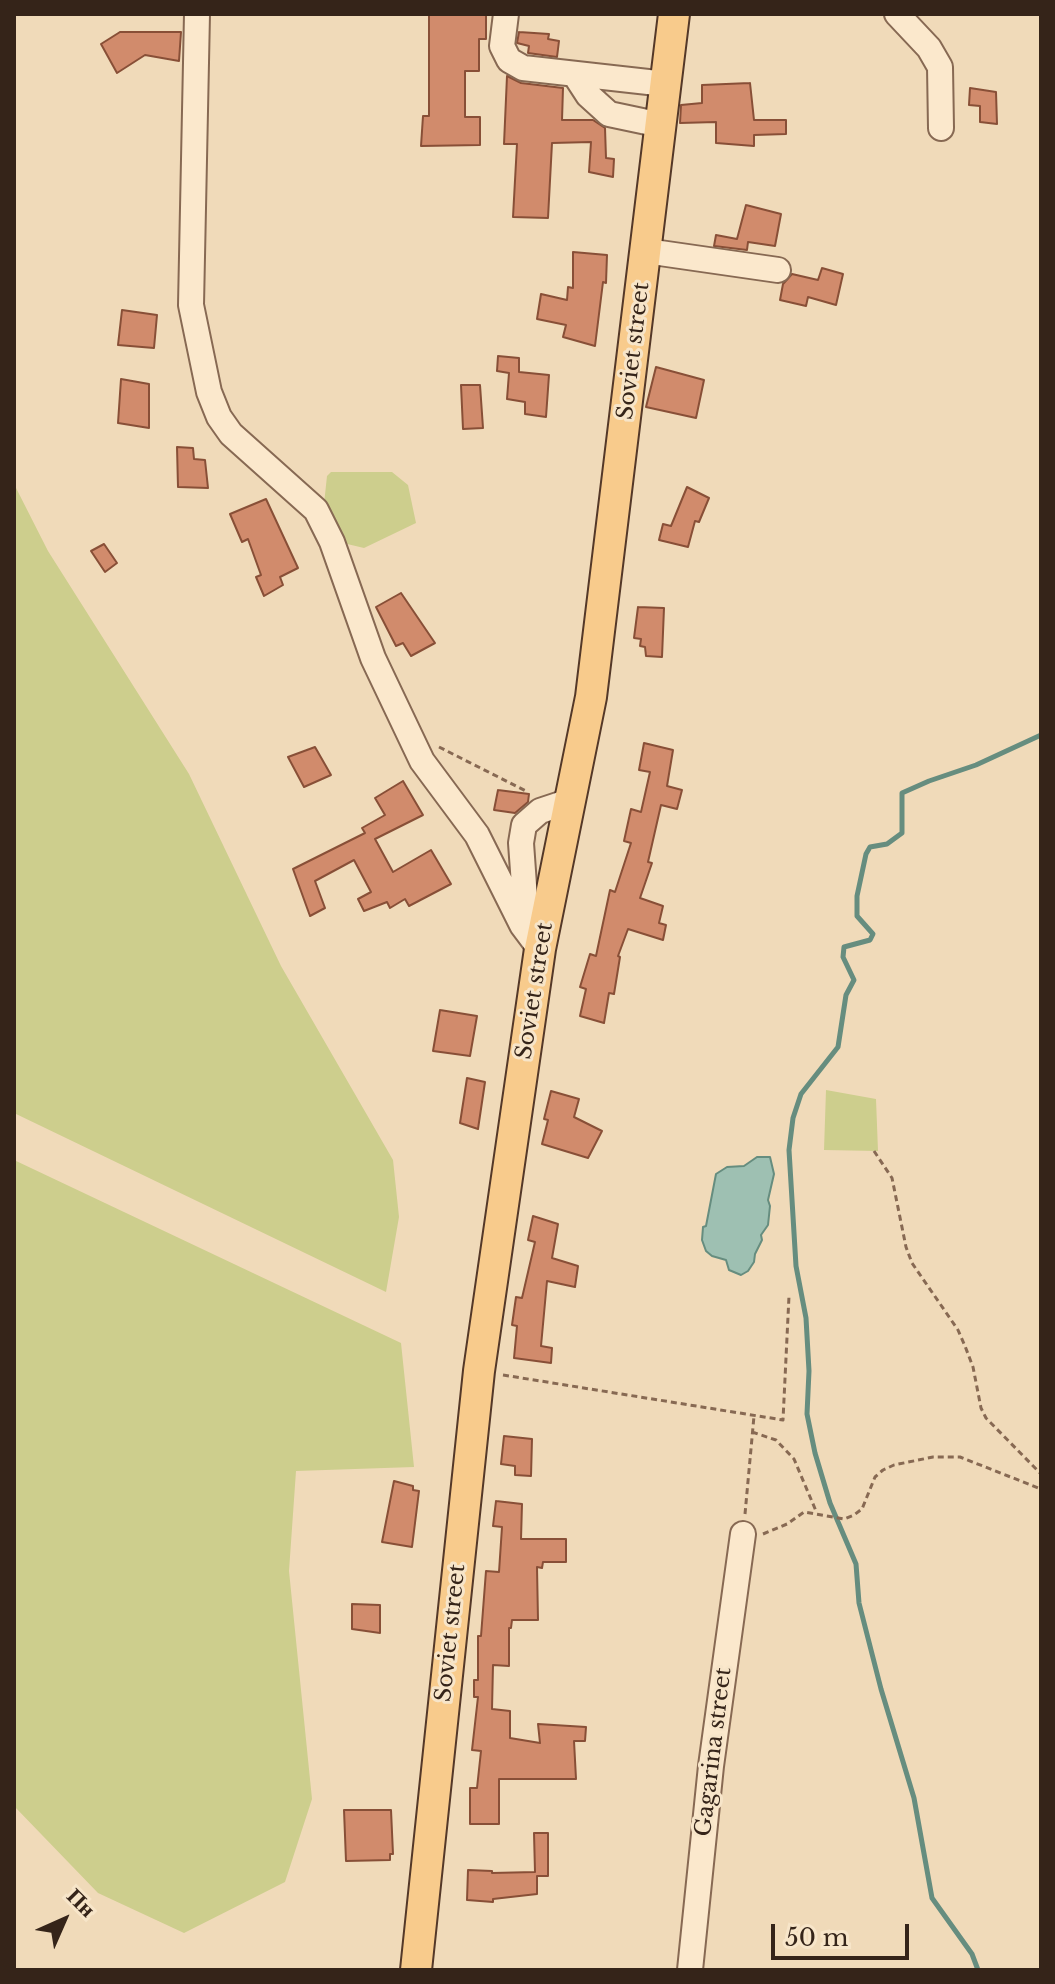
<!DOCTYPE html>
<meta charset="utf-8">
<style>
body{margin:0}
#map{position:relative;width:1055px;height:1984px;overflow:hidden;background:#f0dab9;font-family:"Libre Baskerville",serif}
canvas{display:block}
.frame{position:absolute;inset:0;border:16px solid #352419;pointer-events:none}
.north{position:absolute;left:24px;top:1880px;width:80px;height:80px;-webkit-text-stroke:6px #f7e5c9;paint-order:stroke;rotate:45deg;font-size:22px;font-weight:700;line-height:32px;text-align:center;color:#352419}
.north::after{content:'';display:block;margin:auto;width:28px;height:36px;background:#352419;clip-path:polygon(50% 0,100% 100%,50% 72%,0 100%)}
.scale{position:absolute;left:771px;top:1924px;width:138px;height:36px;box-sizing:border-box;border:4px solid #352419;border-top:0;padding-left:10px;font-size:24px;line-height:28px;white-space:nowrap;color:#352419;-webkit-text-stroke:6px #f7e5c9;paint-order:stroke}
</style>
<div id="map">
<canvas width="1055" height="1984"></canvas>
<div class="frame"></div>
<div class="north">Пн</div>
<div class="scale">50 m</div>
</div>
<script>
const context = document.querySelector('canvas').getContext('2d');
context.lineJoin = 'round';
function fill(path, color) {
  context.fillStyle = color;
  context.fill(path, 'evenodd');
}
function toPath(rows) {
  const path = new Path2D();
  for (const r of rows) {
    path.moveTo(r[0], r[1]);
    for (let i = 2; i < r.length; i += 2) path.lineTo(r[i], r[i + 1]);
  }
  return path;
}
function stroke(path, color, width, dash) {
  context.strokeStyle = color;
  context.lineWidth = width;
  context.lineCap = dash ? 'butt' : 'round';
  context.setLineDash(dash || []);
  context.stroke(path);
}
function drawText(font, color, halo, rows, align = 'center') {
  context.font = font + ' "Libre Baskerville",serif';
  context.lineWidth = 6;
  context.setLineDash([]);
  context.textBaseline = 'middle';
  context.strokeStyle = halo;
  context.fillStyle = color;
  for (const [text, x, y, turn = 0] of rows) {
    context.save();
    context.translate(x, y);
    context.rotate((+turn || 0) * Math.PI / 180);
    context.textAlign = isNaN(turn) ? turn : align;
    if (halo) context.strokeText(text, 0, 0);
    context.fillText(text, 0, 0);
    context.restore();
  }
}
fill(toPath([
 [331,472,392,472,408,485,416,523,364,548,343,543,324,504,327,476],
 [14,484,48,551,189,774,281,966,393,1160,399,1217,386,1292,14,1113],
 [826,1090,876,1099,878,1151,824,1150],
 [14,1160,401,1343,414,1467,296,1471,289,1571,312,1799,285,1882,184,1933,98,1893,14,1806]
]), '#cdce8d');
const water = toPath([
 [757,1157,770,1157,774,1174,768,1200,770,1206,768,1225,761,1235,762,1240,755,1254,754,1262,748,1271,741,1275,729,1270,726,1260,712,1256,706,1251,702,1240,703,1227,706,1226,716,1174,727,1167,744,1166,757,1157]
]);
fill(water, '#9ec0b2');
stroke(water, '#668d7f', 2);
stroke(toPath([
 [978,1970,972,1954,932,1898,914,1798,881,1689,859,1603,856,1564,830,1503,815,1453,807,1414,809,1371,806,1318,796,1266,789,1150,793,1118,801,1094,838,1047,846,995,854,980,843,957,844,947,870,940,873,934,857,916,857,896,866,854,870,847,887,844,902,833,902,793,929,781,976,765,1041,735]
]), '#668d7f', 5);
const building = toPath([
 [429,14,486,14,486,39,479,39,479,71,465,71,465,117,480,117,480,145,421,146,423,116,429,116,429,14],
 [120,32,181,32,179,61,145,55,117,73,101,44,120,32],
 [519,32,549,34,548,39,559,41,557,57,528,53,529,46,517,43,519,32],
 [507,76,521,83,563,88,562,120,593,120,605,128,606,158,614,159,613,177,589,172,591,142,552,143,548,218,513,217,517,144,504,144,507,76],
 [750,83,754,120,786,120,786,134,754,135,754,146,716,143,716,122,680,123,681,105,702,103,702,85,750,83],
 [970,88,996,92,997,124,980,122,980,106,969,105,970,88],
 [746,205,781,214,775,246,748,242,747,250,714,246,716,235,737,239,746,205],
 [573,252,607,255,606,283,603,282,595,346,563,337,566,325,537,319,541,294,567,300,568,287,573,288,573,252],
 [822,268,843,274,836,305,808,297,806,306,780,300,783,284,792,274,818,280,822,268],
 [122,310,157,315,154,348,118,345,122,310],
 [498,356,519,358,519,372,549,375,546,417,525,414,525,402,507,399,509,373,497,371,498,356],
 [656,367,704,380,696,418,646,407,656,367],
 [121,379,149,384,149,428,118,423,121,379],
 [461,385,480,385,483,428,463,429,461,385],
 [177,447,193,448,194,459,205,460,208,488,178,487,177,447],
 [687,487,709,498,699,522,695,521,688,547,659,540,663,524,671,526,687,487],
 [266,499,298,568,280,577,283,585,264,596,256,577,261,575,248,539,242,542,230,514,266,499],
 [104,544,117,563,105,572,91,551,104,544],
 [401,593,435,643,411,656,403,643,396,646,376,607,401,593],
 [638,607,664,608,662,657,646,656,645,647,640,646,641,639,634,638,638,607],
 [644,743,673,750,667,786,682,790,677,809,661,805,648,862,652,863,640,898,663,906,659,923,666,925,663,940,628,929,618,956,620,957,614,994,609,993,604,1023,580,1016,586,989,580,987,590,954,596,956,610,890,615,892,631,843,624,841,631,809,641,812,650,772,639,770,644,743],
 [315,747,331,775,304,787,288,757,315,747],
 [403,781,423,815,375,839,393,872,431,850,451,884,409,906,405,899,390,908,387,902,364,911,358,899,371,892,354,860,315,881,325,908,310,916,293,869,365,833,362,828,385,815,375,798,403,781],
 [498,790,529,794,528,802,515,813,494,810,498,790],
 [440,1010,477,1016,470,1056,433,1051,440,1010],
 [467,1078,485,1082,478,1129,460,1123,467,1078],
 [551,1091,579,1099,574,1117,602,1131,588,1158,542,1144,548,1120,544,1119,551,1091],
 [533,1216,558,1224,552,1258,578,1266,575,1287,547,1281,541,1346,552,1348,551,1363,514,1358,517,1326,512,1325,516,1297,522,1298,535,1242,528,1240,533,1216],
 [504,1436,532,1439,531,1476,515,1475,515,1466,501,1464,504,1436],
 [394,1481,413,1486,413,1490,419,1491,412,1547,382,1542,394,1481],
 [496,1501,522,1504,521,1539,566,1539,566,1562,543,1562,542,1568,537,1567,538,1620,512,1620,511,1628,509,1628,509,1666,493,1665,492,1709,510,1711,510,1738,540,1743,538,1724,586,1727,585,1741,574,1741,576,1779,499,1779,499,1824,470,1824,470,1788,477,1788,481,1751,472,1750,478,1697,474,1697,474,1680,478,1680,478,1636,481,1636,486,1571,499,1572,502,1527,493,1526,496,1501],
 [352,1604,380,1605,380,1633,352,1629,352,1604],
 [344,1810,391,1810,393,1854,390,1854,390,1860,346,1861,344,1810],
 [534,1833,548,1833,548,1876,537,1876,537,1894,493,1899,493,1902,467,1900,468,1870,492,1871,492,1873,535,1872,534,1833]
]);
fill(building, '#d18b6c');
stroke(building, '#884f37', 2);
const minor = toPath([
 [197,14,191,305,209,392,219,417,231,434,316,510,332,542,373,658,422,761,477,835,522,925,540,949],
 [506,14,502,46,509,60,523,68,666,84],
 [897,14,929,48,940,67,941,128],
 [575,75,588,95,609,114,661,125],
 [646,251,778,270],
 [522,923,525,899,521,843,524,825,540,811,570,801],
 [690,1970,711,1766,743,1534]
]);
const major = toPath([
 [416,1970,479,1371,540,949,591,697,674,14]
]);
stroke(minor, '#876953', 28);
stroke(major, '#543828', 34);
stroke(toPath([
 [439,747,528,792],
 [874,1151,892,1178,906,1247,912,1263,958,1330,965,1346,973,1367,981,1408,986,1418,1041,1474],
 [503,1375,783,1420,789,1296],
 [752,1432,776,1440,794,1459,816,1511],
 [745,1514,754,1416],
 [763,1534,787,1524,804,1512,844,1519,854,1515,862,1509,875,1477,883,1470,894,1465,933,1457,960,1457,1041,1489]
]), '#876953', 3, [6, 4]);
stroke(minor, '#fbe8cc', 24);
stroke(major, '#f8cb8c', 30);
drawText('22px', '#352419', '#f7e5c9', [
 ["Soviet street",634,351,-83],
 ["Soviet street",535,991,-81],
 ["Soviet street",451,1633,-84],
 ["Gagarina street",714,1752,-83]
]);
</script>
